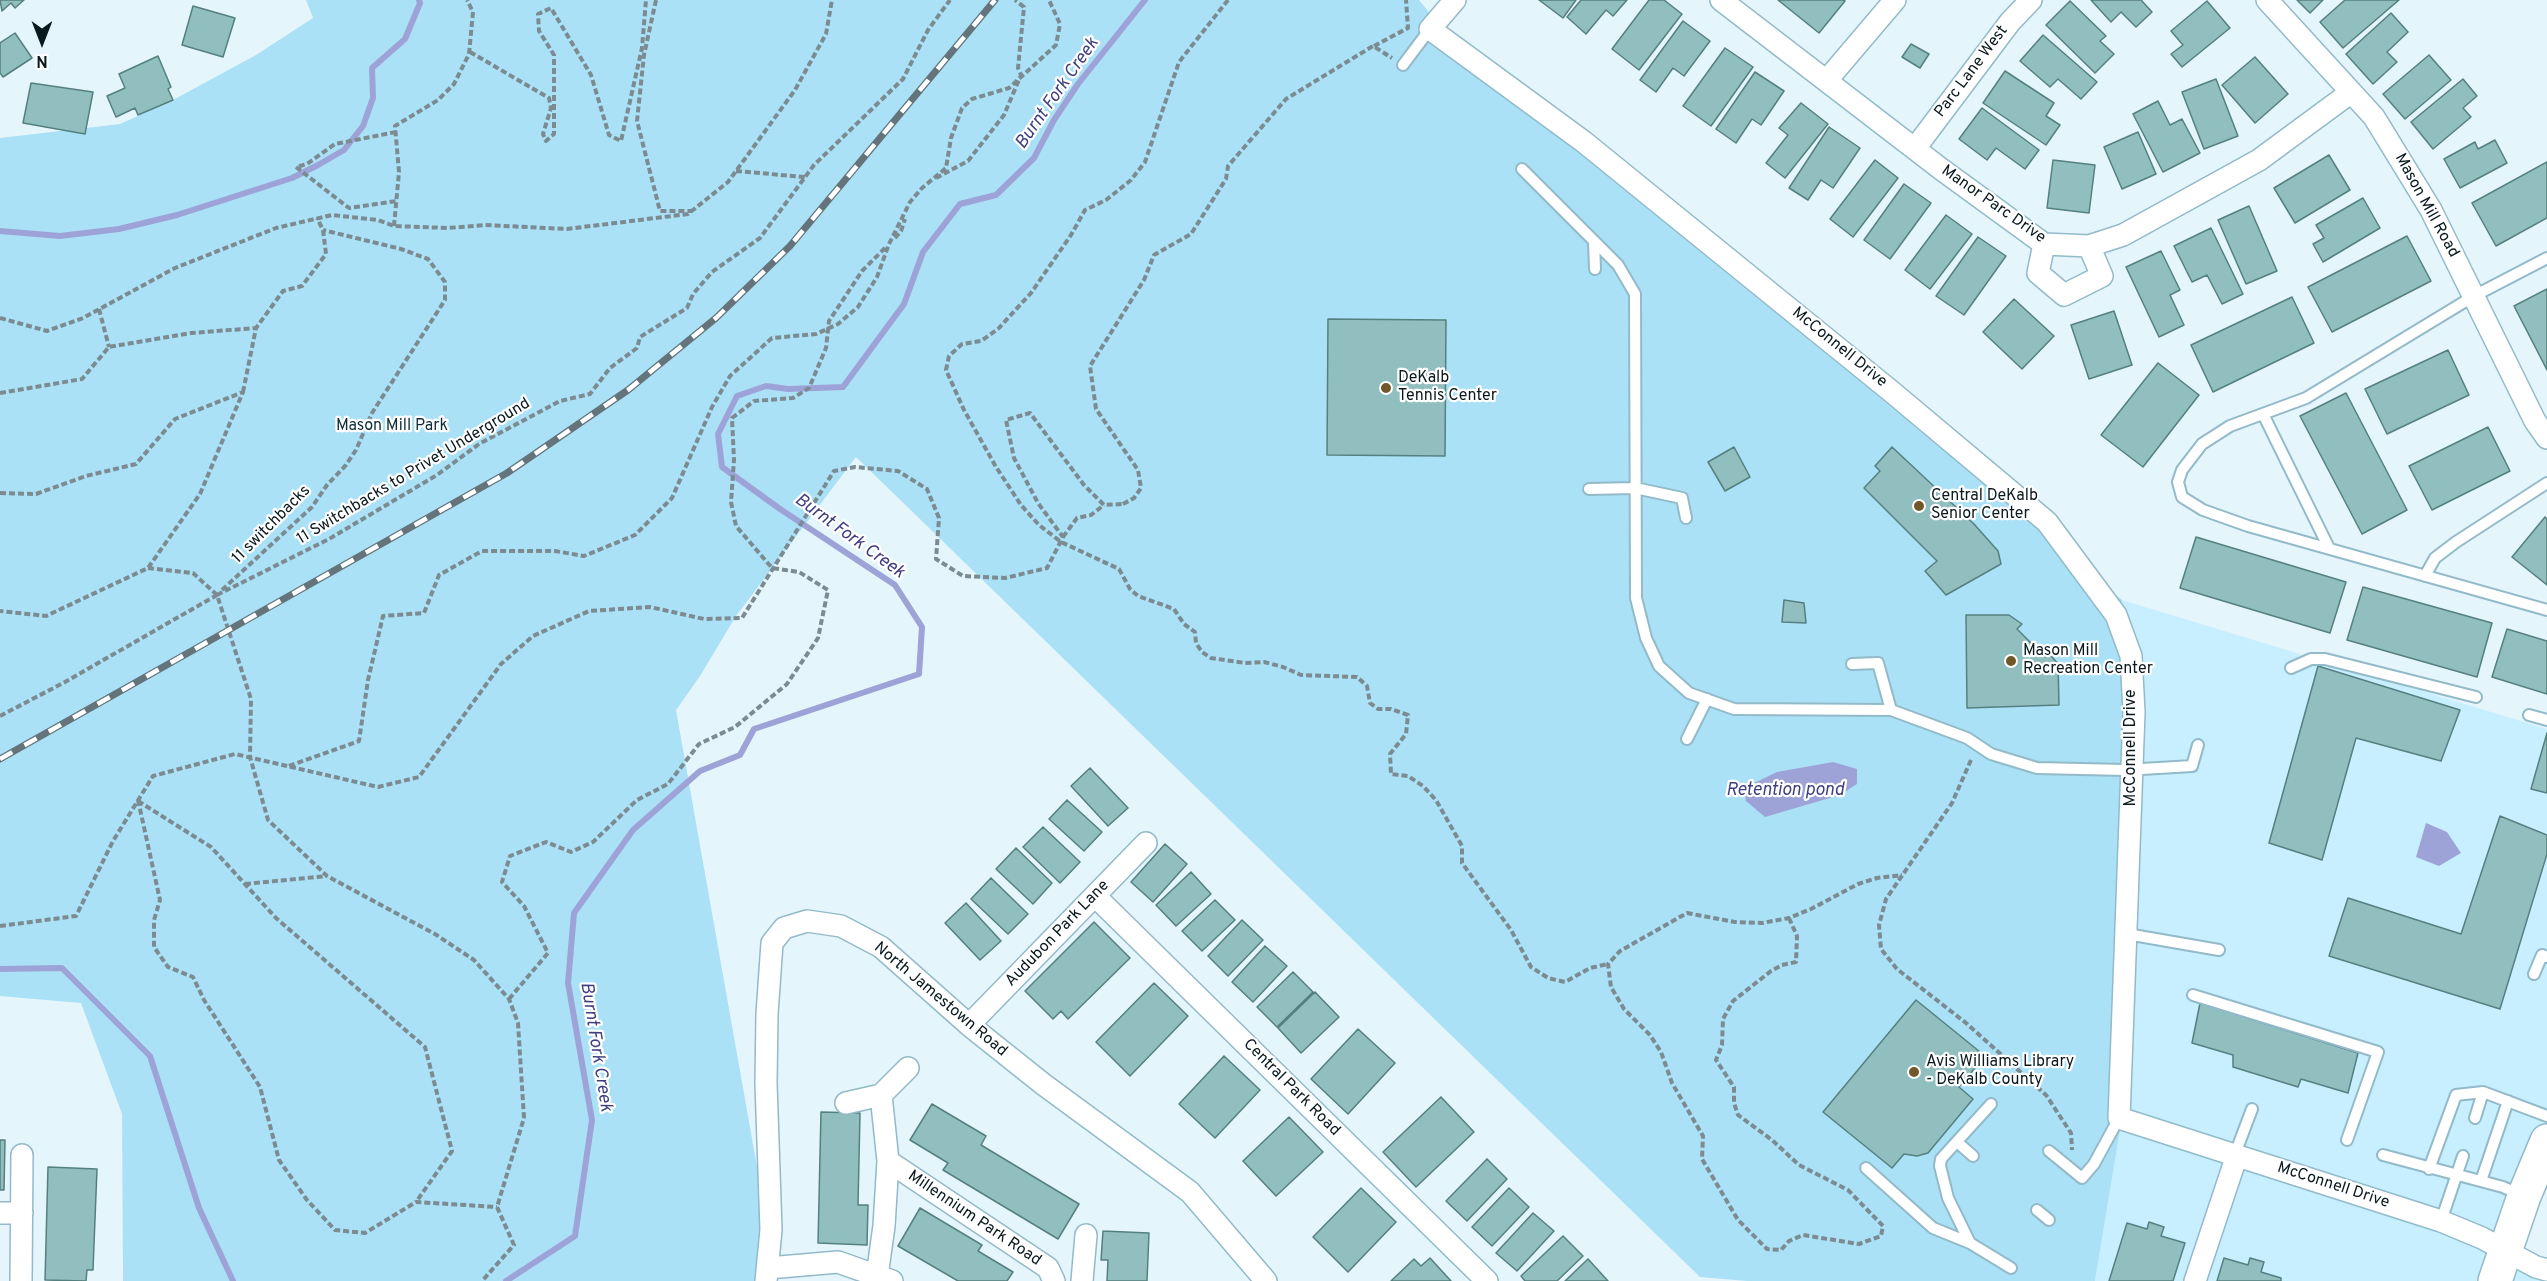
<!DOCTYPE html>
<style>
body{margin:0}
#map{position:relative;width:2547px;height:1281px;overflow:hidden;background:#e5f5fc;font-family:Overpass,sans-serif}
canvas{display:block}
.north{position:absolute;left:12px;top:12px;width:60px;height:60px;-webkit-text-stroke:4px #fff;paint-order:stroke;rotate:180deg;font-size:16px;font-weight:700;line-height:24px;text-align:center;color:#09191e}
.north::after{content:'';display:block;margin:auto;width:21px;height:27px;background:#09191e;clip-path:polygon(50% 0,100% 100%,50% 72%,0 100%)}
</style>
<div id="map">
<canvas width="2547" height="1281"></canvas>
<div class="north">N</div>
</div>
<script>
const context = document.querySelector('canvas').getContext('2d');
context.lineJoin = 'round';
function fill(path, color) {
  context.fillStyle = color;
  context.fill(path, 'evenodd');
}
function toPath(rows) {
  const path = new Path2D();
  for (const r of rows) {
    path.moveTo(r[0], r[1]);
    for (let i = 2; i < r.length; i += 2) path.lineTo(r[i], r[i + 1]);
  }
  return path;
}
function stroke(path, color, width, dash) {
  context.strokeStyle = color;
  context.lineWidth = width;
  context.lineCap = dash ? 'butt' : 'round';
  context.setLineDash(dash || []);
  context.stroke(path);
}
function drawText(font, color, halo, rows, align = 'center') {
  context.font = font + ' Overpass,sans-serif';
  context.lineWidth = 4.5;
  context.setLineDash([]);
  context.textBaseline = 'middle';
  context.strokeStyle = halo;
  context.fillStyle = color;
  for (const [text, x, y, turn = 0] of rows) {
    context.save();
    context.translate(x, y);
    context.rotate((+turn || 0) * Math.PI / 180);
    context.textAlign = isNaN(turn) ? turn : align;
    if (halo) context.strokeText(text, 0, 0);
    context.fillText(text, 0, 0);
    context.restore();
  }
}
fill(toPath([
 [2122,600,2547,729,2547,1134,2499,1262,2547,1277,2547,1281,2095,1281,2122,1118]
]), '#c7efff');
fill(toPath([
 [306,0,1419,0,1446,33,2122,600,2122,1118,2095,1281,1747,1281,1700,1277,856,457,736,616,700,676,676,710,765,1212,758,1281,123,1281,122,1114,81,1003,0,996,0,138,120,124,173,100,256,55,313,18]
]), '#abe1f6');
fill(toPath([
 [1833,762,1857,769,1857,784,1840,795,1765,817,1746,801,1744,788,1777,772],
 [2426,823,2447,832,2461,853,2439,866,2416,857]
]), '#9ea3d7');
stroke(toPath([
 [0,231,60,236,119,229,177,215,292,178,318,165,344,150,363,126,373,98,372,68,405,39,420,3,419,0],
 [0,969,62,968,150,1056,199,1208,233,1281],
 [506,1281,575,1236,592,1120,568,983,574,913,633,830,700,771,740,755,754,729,919,674,922,627,895,585,780,509,722,467,718,434,737,396,766,386,788,389,843,387,904,304,923,252,960,204,996,195,1034,158,1054,120,1078,84,1145,0]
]), '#9ea3d7', 6);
const building = toPath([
 [0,0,24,0,15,8,11,3,2,11,0,0],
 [1539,0,1576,0,1563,18,1539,0],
 [1581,0,1627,0,1613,16,1606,10,1586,34,1567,17,1581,0],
 [1649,0,1664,0,1682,14,1639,70,1612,49,1649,0],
 [1778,0,1843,0,1845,1,1819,33,1778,0],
 [2091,0,2141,0,2152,12,2136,27,2121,12,2111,22,2091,0],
 [2297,0,2323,0,2310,13,2297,0],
 [2345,0,2399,0,2343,48,2320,22,2345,0],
 [2070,1,2106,36,2100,41,2114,54,2095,73,2046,25,2070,1],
 [2207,1,2230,28,2182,67,2171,54,2183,45,2171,31,2207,1],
 [193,6,235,18,223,57,182,45,193,6],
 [2391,13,2408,32,2387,52,2397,62,2373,84,2346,54,2391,13],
 [1683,21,1710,41,1684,76,1673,68,1656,92,1640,80,1683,21],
 [15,33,32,58,3,77,0,73,0,43,15,33],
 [2043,35,2097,82,2081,99,2058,79,2050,87,2020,61,2043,35],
 [1911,44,1929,54,1920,68,1902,57,1911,44],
 [1725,48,1753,67,1711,126,1683,106,1725,48],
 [2429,55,2451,80,2405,119,2383,94,2429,55],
 [158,56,171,87,168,89,173,100,138,115,135,108,116,117,107,96,125,88,119,74,158,56],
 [2255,57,2288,94,2255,123,2222,85,2255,57],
 [2005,71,2054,103,2046,116,2060,125,2046,145,1983,103,2005,71],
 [1755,72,1784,91,1761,125,1752,119,1736,143,1716,129,1755,72],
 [2216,79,2238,136,2204,149,2182,92,2216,79],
 [2463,79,2477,96,2463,108,2471,117,2433,149,2411,122,2463,79],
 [31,83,93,92,85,134,23,123,31,83],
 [2158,101,2170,125,2182,119,2200,153,2163,172,2133,114,2158,101],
 [1801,103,1828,124,1785,178,1766,163,1788,135,1779,128,1801,103],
 [1982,108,2039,150,2025,169,1996,148,1987,160,1959,139,1982,108],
 [1829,127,1860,148,1833,188,1821,180,1808,200,1789,188,1829,127],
 [2138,132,2156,174,2122,189,2104,147,2138,132],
 [2495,140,2507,163,2460,188,2444,159,2475,142,2478,149,2495,140],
 [2329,155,2350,190,2295,223,2274,188,2329,155],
 [1875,160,1898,178,1853,237,1830,219,1875,160],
 [2053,160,2095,165,2089,213,2047,208,2053,160],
 [2547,162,2547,218,2496,246,2472,203,2547,162],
 [1904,184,1931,203,1890,259,1864,240,1904,184],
 [2363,198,2380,228,2323,262,2313,244,2324,238,2316,225,2363,198],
 [2249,206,2277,271,2246,284,2218,220,2249,206],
 [1946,215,1972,234,1930,289,1905,270,1946,215],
 [2211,228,2243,294,2222,304,2207,275,2192,282,2174,246,2211,228],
 [2407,236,2431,281,2332,332,2308,287,2407,236],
 [1978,237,2006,256,1964,315,1936,296,1978,237],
 [2161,251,2180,290,2170,295,2184,325,2159,337,2126,267,2161,251],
 [2547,289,2547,370,2514,306,2547,289],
 [2292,297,2314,343,2213,392,2191,345,2292,297],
 [2014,299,2054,336,2022,369,1983,332,2014,299],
 [2114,311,2132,365,2089,379,2071,325,2114,311],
 [1328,319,1446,320,1445,456,1327,455,1328,319],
 [2448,350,2469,395,2387,434,2365,389,2448,350],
 [2158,363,2199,395,2143,467,2101,435,2158,363],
 [2346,393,2407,510,2362,534,2300,416,2346,393],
 [2488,427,2510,471,2432,510,2409,466,2488,427],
 [1734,447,1750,477,1725,491,1708,462,1734,447],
 [1892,447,1974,524,1998,551,2001,564,1946,595,1925,571,1937,561,1864,488,1880,471,1875,466,1892,447],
 [2545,517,2547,519,2547,585,2512,557,2545,517],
 [2196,537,2346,582,2330,633,2180,588,2196,537],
 [2363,587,2492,623,2477,677,2347,640,2363,587],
 [1784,600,1804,603,1806,623,1782,622,1784,600],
 [1966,615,2009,615,2022,624,2017,629,2045,657,2048,652,2058,664,2059,705,1967,708,1966,615],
 [2507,629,2547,641,2547,694,2492,677,2507,629],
 [2318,666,2460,710,2441,761,2356,738,2322,860,2269,843,2318,666],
 [2547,733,2547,793,2531,789,2547,733],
 [1090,768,1128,808,1108,826,1071,786,1090,768],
 [1067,800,1102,832,1084,851,1049,819,1067,800],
 [2500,816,2547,835,2547,854,2500,1009,2329,956,2348,898,2461,934,2500,816],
 [1043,827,1080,862,1060,883,1023,847,1043,827],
 [1165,844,1187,864,1153,902,1131,882,1165,844],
 [1016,848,1052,883,1033,904,996,869,1016,848],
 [1191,872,1211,894,1176,926,1156,905,1191,872],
 [991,878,1028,914,1008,934,971,899,991,878],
 [1215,900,1235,920,1202,951,1182,931,1215,900],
 [966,903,1001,941,980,960,945,923,966,903],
 [1242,920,1263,940,1228,976,1208,956,1242,920],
 [1094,922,1130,958,1068,1019,1061,1011,1053,1019,1025,991,1094,922],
 [1265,946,1287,966,1253,1002,1232,982,1265,946],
 [1293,972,1313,992,1277,1027,1257,1007,1293,972],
 [1154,983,1188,1016,1130,1076,1096,1042,1154,983],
 [1315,992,1339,1017,1301,1053,1278,1028,1315,992],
 [1916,1000,1985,1056,1959,1087,1973,1099,1928,1153,1917,1156,1904,1154,1892,1168,1823,1112,1916,1000],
 [2200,1003,2358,1053,2348,1093,2301,1079,2298,1087,2233,1067,2233,1055,2192,1043,2200,1003],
 [1358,1029,1395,1063,1348,1114,1311,1079,1358,1029],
 [1224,1056,1260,1090,1215,1138,1179,1104,1224,1056],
 [1441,1097,1474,1132,1416,1187,1383,1152,1441,1097],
 [932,1104,986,1136,981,1145,1079,1204,1058,1239,943,1170,948,1163,910,1140,932,1104],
 [821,1112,860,1113,858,1205,868,1205,867,1245,818,1243,821,1112],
 [1289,1117,1323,1152,1276,1196,1243,1161,1289,1117],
 [0,1140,5,1140,4,1190,0,1190,0,1140],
 [1487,1159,1507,1179,1467,1221,1446,1201,1487,1159],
 [48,1167,97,1169,93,1270,87,1270,86,1281,45,1280,48,1167],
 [1361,1188,1396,1222,1348,1272,1313,1237,1361,1188],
 [1509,1188,1529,1207,1492,1246,1472,1227,1509,1188],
 [920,1208,982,1245,978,1251,1013,1272,1007,1281,958,1281,898,1246,920,1208],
 [1533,1213,1554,1231,1517,1271,1496,1253,1533,1213],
 [2149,1222,2164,1227,2161,1236,2185,1243,2173,1281,2109,1281,2127,1223,2147,1229,2149,1222],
 [1103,1231,1149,1233,1147,1281,1107,1281,1108,1260,1101,1260,1103,1231],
 [1563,1236,1583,1256,1557,1281,1525,1281,1521,1276,1563,1236],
 [1430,1258,1451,1281,1391,1281,1414,1259,1421,1266,1430,1258],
 [2224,1258,2248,1265,2250,1258,2264,1262,2261,1272,2281,1278,2281,1281,2217,1281,2224,1258],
 [1588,1259,1608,1281,1565,1281,1588,1259]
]);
fill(building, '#91bebe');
stroke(building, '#558080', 1.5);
const service = toPath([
 [1403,65,1430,29],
 [1522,169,1618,265,1635,294,1636,598,1646,638,1659,666,1689,693,1734,709,1891,710,1967,738,1991,754,2037,768,2125,770,2192,766,2198,745],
 [1594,242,1595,269],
 [2547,258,2474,296,2306,398,2230,426,2202,444,2182,470,2178,482,2182,497,2203,510,2248,526,2547,610],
 [2263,414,2329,548],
 [1589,489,1635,488,1682,498,1686,518],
 [2425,576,2435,558,2456,542,2547,483],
 [1852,664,1878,663,1891,710],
 [2291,668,2311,659,2325,659,2476,697],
 [2529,715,2547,720],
 [1687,739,1707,699],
 [2127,934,2219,950],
 [2534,974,2542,955,2547,957],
 [2193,995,2378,1052,2347,1140],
 [2475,1118,2483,1092],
 [1957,1142,1973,1156],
 [2049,1151,2082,1178,2094,1164,2119,1118],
 [2235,1154,2252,1109],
 [2383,1155,2503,1187,2521,1195],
 [1866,1168,1933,1228,1970,1243,2011,1268],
 [2429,1169,2456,1095,2483,1092,2547,1116],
 [2481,1181,2508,1101],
 [2037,1210,2049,1220],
 [2441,1221,2463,1156],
 [1970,1243,1948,1198,1940,1166,1941,1159,1991,1104]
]);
const minor = toPath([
 [1455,0,1430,29,1584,142,1892,392,2047,522,2116,615,2131,656,2134,712,2119,1118,2441,1221,2482,1238,2536,1267,2547,1270],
 [1721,0,1941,169,2044,244,2089,246,2123,235,2259,160,2350,93],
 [2267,0,2374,117,2431,210,2535,421,2547,438],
 [1827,80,1895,0],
 [1916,147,2010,22,2031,0],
 [2044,244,2038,273,2064,295,2102,276,2089,246],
 [1095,896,1487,1281],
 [969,1025,1146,843],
 [846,1103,881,1095,908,1068],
 [888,1161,1048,1268,1054,1281],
 [0,1213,22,1213],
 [768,1268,838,1262,892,1281],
 [877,1276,884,1226,888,1161,881,1095],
 [21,1281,22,1155],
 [766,1281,771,1230,766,1083,767,1014,772,943,784,928,807,921,841,926,881,947,969,1025,1043,1084,1190,1192,1266,1281],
 [1082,1281,1086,1235],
 [2195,1281,2237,1155]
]);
const primary = toPath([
 [2495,1281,2524,1196,2547,1141]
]);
stroke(service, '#92bac9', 14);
stroke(minor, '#92bac9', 24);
stroke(primary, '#92bac9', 36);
stroke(toPath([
 [656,0,644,55,637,121,660,211,692,211],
 [1228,0,1179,62,1145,162,1131,180,1106,200,1085,210,1071,235,1031,293,998,329,981,341,962,344,949,356,946,370,964,410,996,467,1021,505,1039,525,1061,542,1119,569,1130,589,1138,596,1174,609,1184,624,1195,632,1196,643,1202,652,1211,658,1245,663,1264,662,1283,667,1301,675,1357,677,1367,686,1370,703,1378,709,1391,709,1408,715,1406,734,1390,754,1391,774,1408,776,1423,786,1436,800,1462,846,1462,863,1511,930,1531,967,1548,978,1565,982,1590,968,1608,964],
 [1374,46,1408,28,1406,0],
 [470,52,549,98,551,108,543,134,546,141,554,134,554,55,539,31,538,14,551,8,591,75,609,135,621,141,642,48,646,0],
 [396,132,335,144,307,164,296,167,349,208,397,201],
 [736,171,805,177],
 [936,178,968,161,1004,115,1021,75,1018,68,1024,7,1015,0],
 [394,226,399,172,395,126,438,100,454,84,469,54,473,12,467,0],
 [895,238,901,231,905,219],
 [99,309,109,347],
 [0,318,47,331,83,318,175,268,276,228,332,215,378,220,394,226,448,228,485,225,567,229,688,214,728,182,795,90,826,34,832,0],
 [243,392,256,328,283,291,302,286,326,254,323,230,317,218],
 [0,393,82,379,109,347,191,333,256,328],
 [0,493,36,494,86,476,136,464,175,419,243,392,200,494,148,568,46,616,0,611],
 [1123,504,1134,498,1141,488,1138,470,1096,409,1090,366,1144,280,1154,255,1191,234,1226,179,1228,166,1286,99,1373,46,1392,58],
 [1063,537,1077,518,1091,515,1104,505],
 [148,568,193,573,217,595,251,699,250,757,268,820,327,876,435,934,474,960,509,999,518,1023,524,1118,497,1207,514,1245,482,1281],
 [222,590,312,507,327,485,346,465,356,450,372,413,445,300,445,282,428,259,401,249,323,230],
 [217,595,329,539,437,475,479,444,560,401,590,394,610,368,637,348,640,337,687,308,693,294,712,272,760,238,814,165,903,79,928,30,950,0],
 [0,716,65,682,217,595],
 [1971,760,1952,803,1886,899,1879,925,1881,949,1897,969,1966,1023,2046,1095,2071,1133,2072,1150],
 [289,766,359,741,368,680,383,616,424,613,439,575,482,551,555,551,584,556,635,535,672,498,712,407,730,376,772,338,816,334,838,324,858,307,877,277,889,244,910,202,922,188,946,168,951,138,962,108,972,99,1009,88,1056,45,1060,24,1049,0],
 [138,800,160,900,154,920,154,947,168,967,193,977,204,1000,260,1087,279,1160,307,1200,335,1230,365,1233,416,1202,497,1207],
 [138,801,211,847,276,918,425,1047,452,1151,416,1202],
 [245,884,327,876],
 [1789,918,1797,936,1796,962,1782,965,1771,971,1733,1001,1723,1019,1722,1045,1716,1060,1734,1087,1734,1103,1738,1115,1772,1140,1799,1165,1848,1190,1883,1226,1881,1236,1859,1244,1803,1235,1789,1241,1781,1250,1767,1249,1738,1220,1702,1159,1703,1136,1672,1083,1661,1052,1650,1035,1624,1009,1611,987,1608,964,1620,951,1687,913,1735,922,1762,923,1789,918,1811,909,1858,884,1877,878,1902,875],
 [509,999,548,953,524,906,502,882,510,856,546,842,571,852,593,842,637,800,668,784,699,744,735,727,787,684,818,638,828,590,799,572,772,568,736,526,731,502,734,460,732,418,754,401,793,398,809,388,826,348,829,321,862,271,887,246]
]), '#7b8b91', 4, [6, 3]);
stroke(service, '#fff', 10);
stroke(minor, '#fff', 21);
stroke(primary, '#fff', 33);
const rail = toPath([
 [0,759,507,473,628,390,716,318,790,246,995,0]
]);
stroke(rail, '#64747a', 7);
stroke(rail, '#fff', 4.5, [14]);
stroke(toPath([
 [0,926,76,916,113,841,153,776,235,754,378,787,419,777,501,664,533,636,589,611,650,607,704,619,742,618,834,471,855,467,898,471,927,489,939,518,936,559,963,576,1005,578,1047,568,1063,537,1038,503,1014,458,1006,420,1030,413,1084,485,1104,505,1123,504]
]), '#7b8b91', 4, [6, 3]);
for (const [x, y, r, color] of [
 [1386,388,6,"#715829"],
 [1919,506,6,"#715829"],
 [2011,661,6,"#715829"],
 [1914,1072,6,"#715829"]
]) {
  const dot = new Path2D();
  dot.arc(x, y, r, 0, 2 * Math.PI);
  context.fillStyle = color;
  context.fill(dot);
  stroke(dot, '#fff', 2);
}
drawText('16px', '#09191e', '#fff', [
 ["Parc Lane West",1972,72,-53],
 ["Manor Parc Drive",1993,205,35],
 ["Mason Mill Road",2426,206,61],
 ["McConnell Drive",1839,348,39],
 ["11 Switchbacks to Privet Underground",414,472,-31],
 ["11 switchbacks",272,525,-45],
 ["McConnell Drive",2132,748,-90],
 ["Audubon Park Lane",1058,934,-46],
 ["North Jamestown Road",940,1000,40],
 ["Central Park Road",1291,1088,45],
 ["McConnell Drive",2333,1186,18],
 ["Millennium Park Road",974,1219,34]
]);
drawText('16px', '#09191e', '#fff', [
 ["DeKalb",1398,379],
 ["Tennis Center",1398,397],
 ["Central DeKalb",1931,497],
 ["Senior Center",1931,515],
 ["Mason Mill",2023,652],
 ["Recreation Center",2023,670],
 ["Avis Williams Library",1926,1063],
 ["- DeKalb County",1926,1081]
], 'left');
drawText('16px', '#0d2e39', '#fff', [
 ["Mason Mill Park",392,427]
]);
drawText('italic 18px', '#3f3f7f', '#fff', [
 ["Burnt Fork Creek",1058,94,-55],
 ["Burnt Fork Creek",849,537,36],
 ["Retention pond",1785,791],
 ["Burnt Fork Creek",595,1047,81]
]);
</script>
